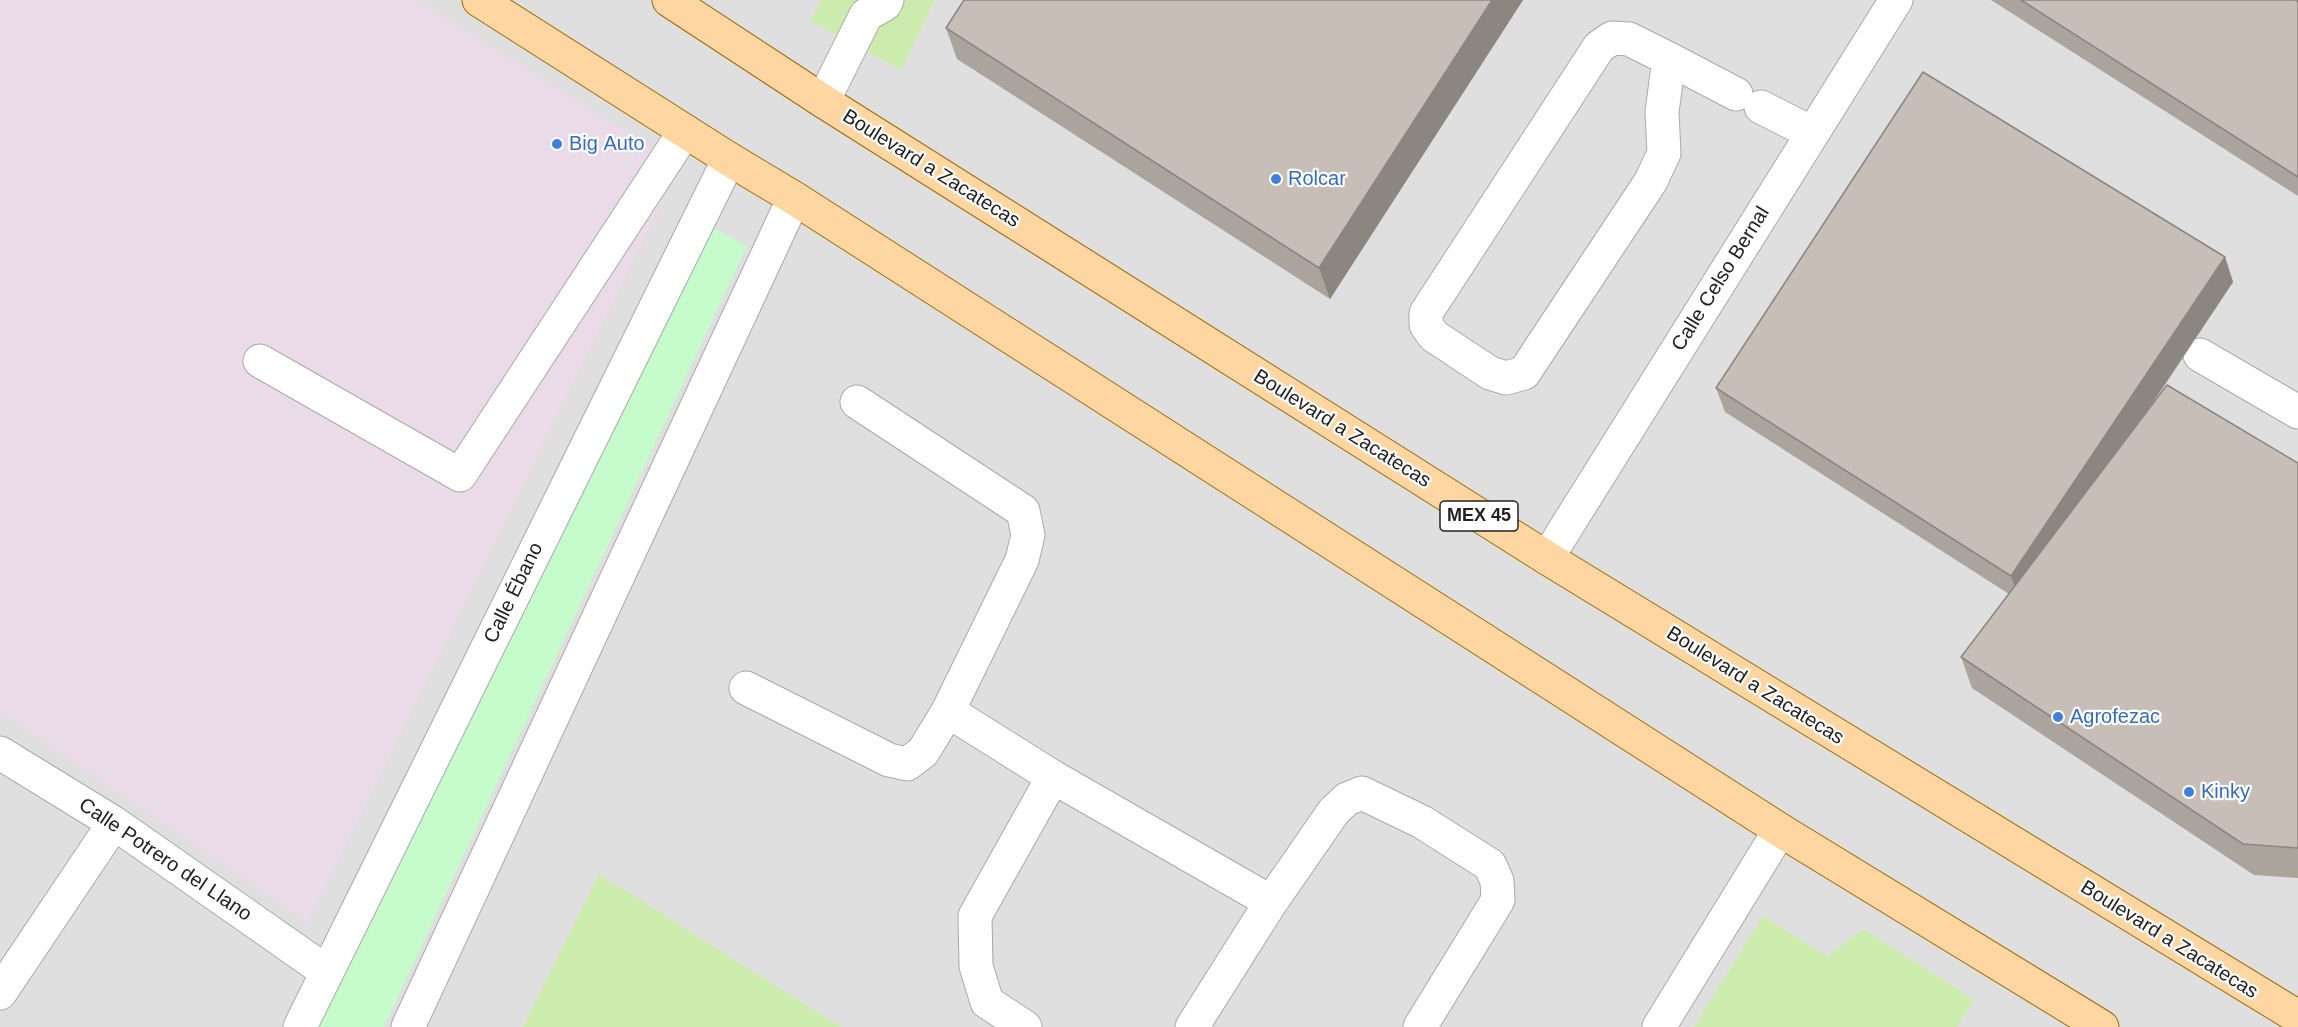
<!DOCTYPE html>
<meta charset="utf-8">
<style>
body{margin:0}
canvas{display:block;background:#f2efe8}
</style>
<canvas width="2298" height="1027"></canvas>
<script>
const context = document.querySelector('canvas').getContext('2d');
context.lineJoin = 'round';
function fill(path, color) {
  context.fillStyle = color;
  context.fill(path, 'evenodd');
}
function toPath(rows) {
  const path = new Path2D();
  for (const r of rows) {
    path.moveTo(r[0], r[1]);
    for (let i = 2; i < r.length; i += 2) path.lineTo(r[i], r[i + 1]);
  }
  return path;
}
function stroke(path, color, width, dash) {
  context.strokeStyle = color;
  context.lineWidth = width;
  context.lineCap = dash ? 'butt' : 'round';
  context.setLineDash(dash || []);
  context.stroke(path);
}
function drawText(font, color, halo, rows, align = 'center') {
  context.font = font + ' Arial,sans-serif';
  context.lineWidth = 4.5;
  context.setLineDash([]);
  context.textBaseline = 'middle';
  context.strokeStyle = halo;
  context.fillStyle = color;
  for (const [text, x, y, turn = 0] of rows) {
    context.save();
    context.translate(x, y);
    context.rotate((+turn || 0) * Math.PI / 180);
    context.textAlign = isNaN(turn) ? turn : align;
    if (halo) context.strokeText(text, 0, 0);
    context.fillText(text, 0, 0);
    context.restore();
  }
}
fill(toPath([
 [0,0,2298,0,2298,1027,0,1027]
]), '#e0dfdf');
fill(toPath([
 [0,0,417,0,680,166,308,923,0,712]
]), '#ebdae8');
fill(toPath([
 [821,0,935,0,901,70,810,21],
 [599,874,841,1027,523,1027],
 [1763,916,1827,956,1864,929,1974,1000,1957,1027,1694,1027]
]), '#ccecae');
fill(toPath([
 [710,226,747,246,384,1027,315,1027]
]), '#c6fbcb');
const minor = toPath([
 [1669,59,1662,112,1664,153,1651,181,1524,373,1506,378,1490,373,1434,336,1426,325,1426,313,1599,47,1612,38,1629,39,1669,59,1736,94],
 [823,101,866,15,885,4,887,0],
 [1761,107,1812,133],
 [2200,355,2298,412],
 [260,361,460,475,685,131],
 [1547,558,1896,0],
 [746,688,889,760,907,764,923,752,948,711,1022,560,1028,535,1023,511,857,402],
 [948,711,1053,777,1271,902],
 [0,753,114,823,327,972],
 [0,993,114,823],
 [300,1027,729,159],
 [408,1027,794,198],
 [1025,1027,987,1002,976,966,975,916,1053,777],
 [1192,1027,1271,902,1334,811,1347,799,1362,793,1422,822,1490,865,1497,881,1498,900,1420,1027],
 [1659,1027,1780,830]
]);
const major = toPath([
 [479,0,729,159,794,198,1780,830,2102,1027],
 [669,0,823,101,1547,558,2298,1017]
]);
stroke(minor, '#a9a9a9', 35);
stroke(major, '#9f6b00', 35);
stroke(minor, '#fff', 33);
stroke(major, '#fed6a1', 33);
fill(toPath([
 [1523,0,1330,299,957,59,946,28],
 [1991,0,2298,0,2298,196],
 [2225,257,2233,282,2145,415,2298,463,2298,878,2254,875,1972,688,1961,657,2009,594,1725,412,1716,388]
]), '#aba49d');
fill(toPath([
 [1492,0,1523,0,1330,299,1319,268],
 [2225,257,2233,282,2020,601,2011,576]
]), '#8b8680');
const building = toPath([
 [964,0,1492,0,1319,268,946,28,964,0],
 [2021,0,2295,0,2298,2,2298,177,2021,0],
 [1923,72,2225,257,2011,576,1716,388,1923,72],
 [2167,385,2298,463,2298,848,2243,844,1961,657,2167,385]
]);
fill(building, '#c7bfb7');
stroke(building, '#8b8680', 1.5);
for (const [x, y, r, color] of [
 [557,144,6,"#3f7fe0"],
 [1276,179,6,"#3f7fe0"],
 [2058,717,6,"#3f7fe0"],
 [2189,792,6,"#3f7fe0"]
]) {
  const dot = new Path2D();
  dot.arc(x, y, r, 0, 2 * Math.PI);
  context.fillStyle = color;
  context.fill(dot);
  stroke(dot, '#fff', 2);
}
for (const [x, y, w] of [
 [1479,516,78]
]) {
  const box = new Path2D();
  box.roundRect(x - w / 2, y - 15, w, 30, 4.5);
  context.fillStyle = '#fff';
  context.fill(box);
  stroke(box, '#222', 1.5);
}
drawText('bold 18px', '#222', null, [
 ["MEX 45",1479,516]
]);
drawText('20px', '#366cbe', '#fff', [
 ["Big Auto",569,144],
 ["Rolcar",1288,179],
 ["Agrofezac",2070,717],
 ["Kinky",2201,792]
], 'left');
drawText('20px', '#222', '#fff', [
 ["Boulevard a Zacatecas",931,169,32],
 ["Calle Celso Bernal",1721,279,-58],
 ["Boulevard a Zacatecas",1342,429,32],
 ["Calle Ébano",514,593,-64],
 ["Boulevard a Zacatecas",1755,686,32],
 ["Calle Potrero del Llano",165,860,34],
 ["Boulevard a Zacatecas",2169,940,32]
]);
</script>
